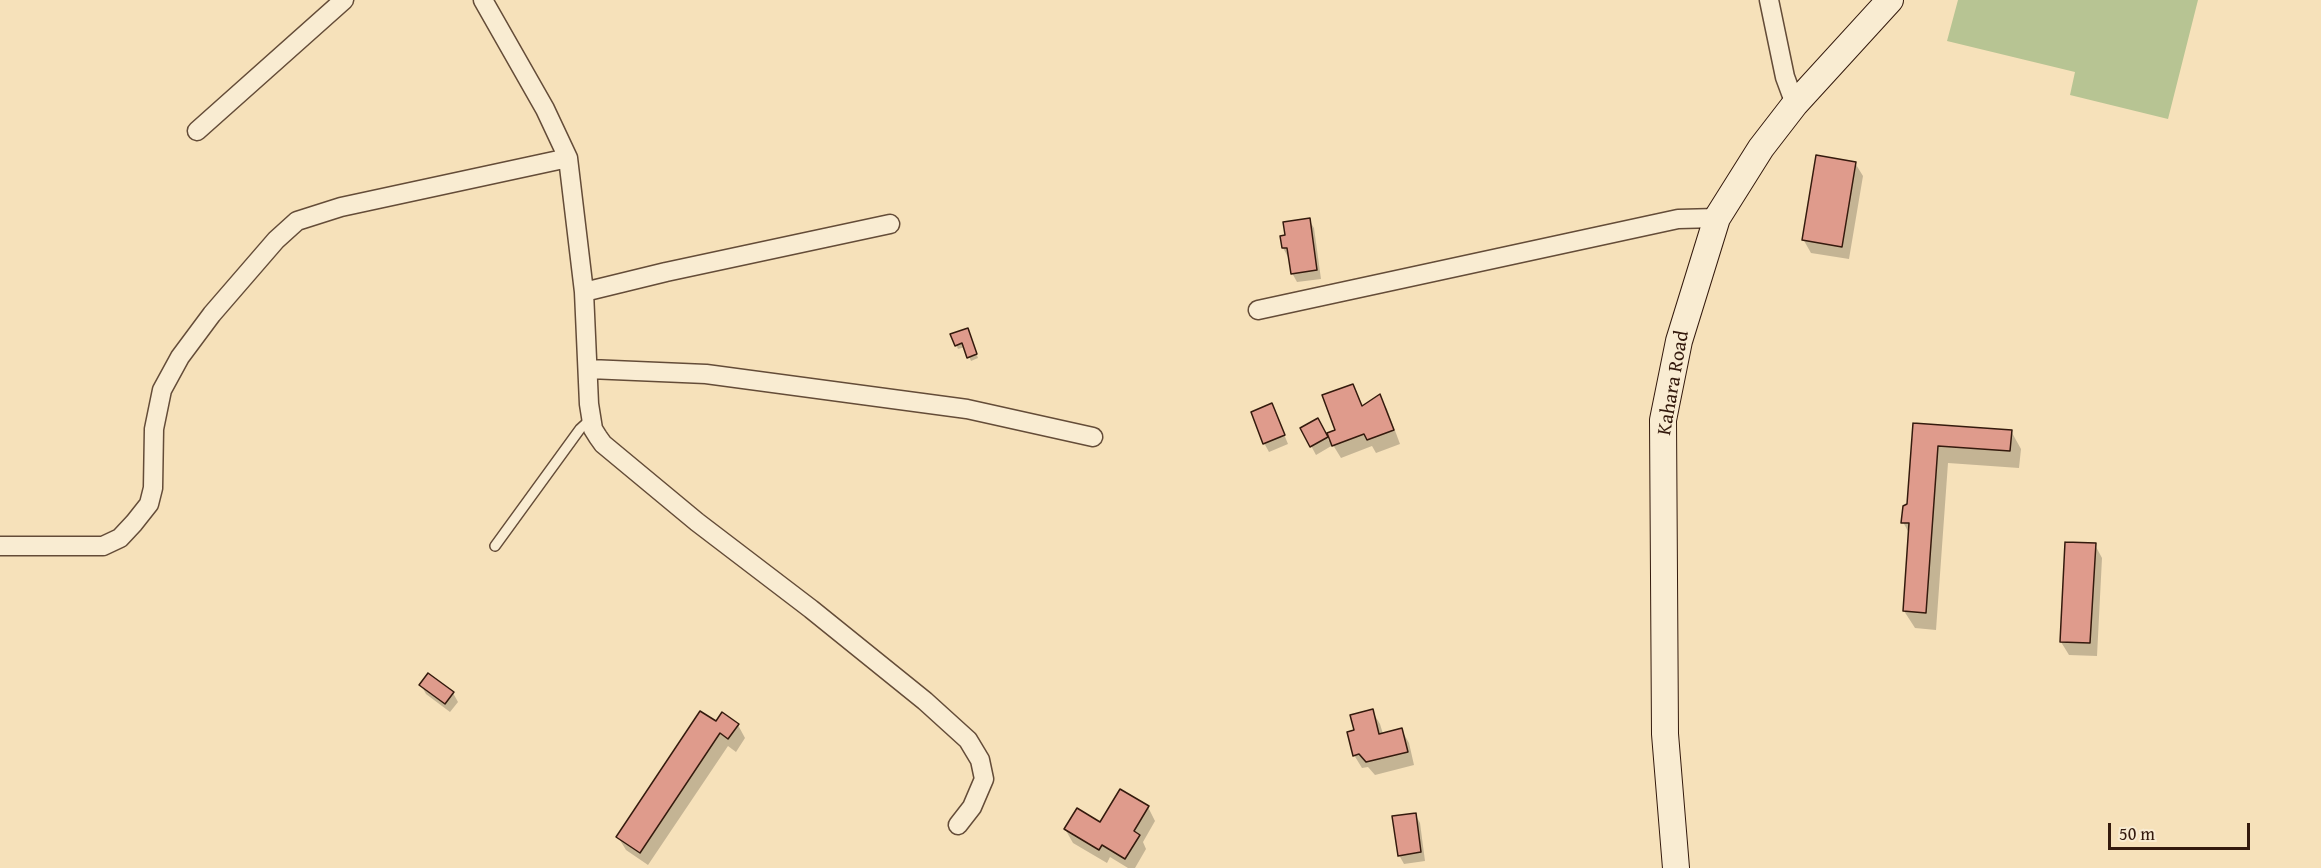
<!DOCTYPE html>
<style>
body{margin:0}
#map{position:relative;width:2321px;height:868px;overflow:hidden;background:#f6e1ba;font-family:"Gentium Book Plus",serif}
canvas{display:block}
.scale{position:absolute;left:2108px;top:823px;width:142px;height:27px;box-sizing:border-box;border:3px solid #341a0d;border-top:0;padding-left:8px;font-size:18px;line-height:21px;white-space:nowrap;color:#341a0d;-webkit-text-stroke:4px #f9ecd2;paint-order:stroke}
</style>
<div id="map">
<canvas width="2321" height="868"></canvas>
<div class="scale">50 m</div>
</div>
<script>
const context = document.querySelector('canvas').getContext('2d');
context.lineJoin = 'round';
function fill(path, color) {
  context.fillStyle = color;
  context.fill(path, 'evenodd');
}
function toPath(rows) {
  const path = new Path2D();
  for (const r of rows) {
    path.moveTo(r[0], r[1]);
    for (let i = 2; i < r.length; i += 2) path.lineTo(r[i], r[i + 1]);
  }
  return path;
}
function stroke(path, color, width, dash) {
  context.strokeStyle = color;
  context.lineWidth = width;
  context.lineCap = dash ? 'butt' : 'round';
  context.setLineDash(dash || []);
  context.stroke(path);
}
function drawText(font, color, halo, rows, align = 'center') {
  context.font = font + ' "Gentium Book Plus",serif';
  context.lineWidth = 6;
  context.setLineDash([]);
  context.textBaseline = 'middle';
  context.strokeStyle = halo;
  context.fillStyle = color;
  for (const [text, x, y, turn = 0] of rows) {
    context.save();
    context.translate(x, y);
    context.rotate((+turn || 0) * Math.PI / 180);
    context.textAlign = isNaN(turn) ? turn : align;
    if (halo) context.strokeText(text, 0, 0);
    context.fillText(text, 0, 0);
    context.restore();
  }
}
fill(toPath([
 [1958,0,2198,0,2168,119,2070,95,2075,72,1947,41]
]), '#b7c493');
fill(toPath([
 [1855,163,1863,176,1849,259,1811,253,1803,239],
 [1309,220,1314,228,1321,279,1297,282,1292,273,1290,256,1288,257,1283,248,1286,237],
 [969,333,978,358,971,361,965,347,958,349,952,335],
 [1353,386,1363,407,1380,396,1387,409,1400,444,1376,453,1372,446,1341,458,1333,445,1316,455,1302,429,1318,420,1329,441,1331,440,1337,431],
 [1272,405,1288,444,1269,452,1264,443],
 [1914,425,2011,431,2021,449,2019,468,1948,463,1936,630,1915,628,1904,611,1910,535,1903,522,1908,505],
 [2095,545,2102,558,2097,656,2069,655,2061,642],
 [421,685,453,693,458,702,450,712,426,694],
 [1372,711,1380,724,1383,734,1401,729,1409,743,1414,765,1375,775,1368,767,1362,768,1354,755,1355,731],
 [716,724,738,725,745,738,736,752,728,746,648,865,626,850,618,837],
 [1148,807,1155,821,1143,842,1146,849,1135,868,1128,868,1110,857,1107,863,1073,843,1065,829,1101,824],
 [1415,814,1420,823,1425,861,1404,864,1399,855]
]), '#0003');
const building = toPath([
 [1816,155,1856,162,1842,247,1802,240,1816,155],
 [1310,218,1317,270,1291,274,1287,248,1282,248,1280,236,1285,235,1283,222,1310,218],
 [968,328,977,354,967,358,962,343,955,346,950,334,968,328],
 [1353,384,1362,406,1380,394,1394,430,1367,440,1364,434,1332,446,1327,433,1335,430,1322,395,1353,384],
 [1272,403,1285,435,1263,444,1251,412,1272,403],
 [1318,418,1328,437,1310,447,1300,428,1318,418],
 [1913,423,2012,430,2010,451,1938,446,1926,613,1903,611,1909,523,1901,523,1903,506,1907,504,1913,423],
 [2065,542,2096,543,2090,643,2060,642,2065,542],
 [428,673,454,692,445,704,419,685,428,673],
 [1373,709,1379,734,1402,728,1408,752,1366,762,1359,754,1353,756,1347,732,1354,730,1350,715,1373,709],
 [700,711,716,721,722,712,739,724,728,739,720,733,640,853,616,837,700,711],
 [1120,789,1149,806,1134,831,1140,835,1125,859,1102,845,1099,850,1064,829,1077,808,1100,822,1120,789],
 [1416,813,1421,852,1398,856,1392,816,1416,813]
]);
fill(building, '#df9b8c');
stroke(building, '#341a0d', 1.5);
const lane = toPath([
 [495,546,580,429,591,419]
]);
const street = toPath([
 [483,0,545,109,568,158,584,292,589,404,593,429,598,437,603,444,697,522,811,609,925,701,968,740,980,760,984,779,972,807,958,825],
 [1769,0,1785,77,1795,104],
 [197,131,344,0],
 [584,292,666,272,890,224],
 [1258,310,1678,219,1717,218],
 [589,369,706,374,967,409,1093,437],
 [0,546,103,546,120,538,134,523,149,504,153,488,154,429,162,390,180,357,212,314,276,240,297,221,341,207,568,158]
]);
const secondary = toPath([
 [1676,868,1665,734,1663,420,1679,341,1717,218,1761,148,1795,104,1890,0]
]);
stroke(lane, '#644c38', 12);
stroke(street, '#644c38', 21);
stroke(secondary, '#341a0d', 28);
stroke(lane, '#f9ecd2', 9);
stroke(street, '#f9ecd2', 18);
stroke(secondary, '#f9ecd2', 26);
drawText('20px', '#341a0d', '#f9ecd2', [
 ["Kahara Road",1674,383,-80]
]);
</script>
